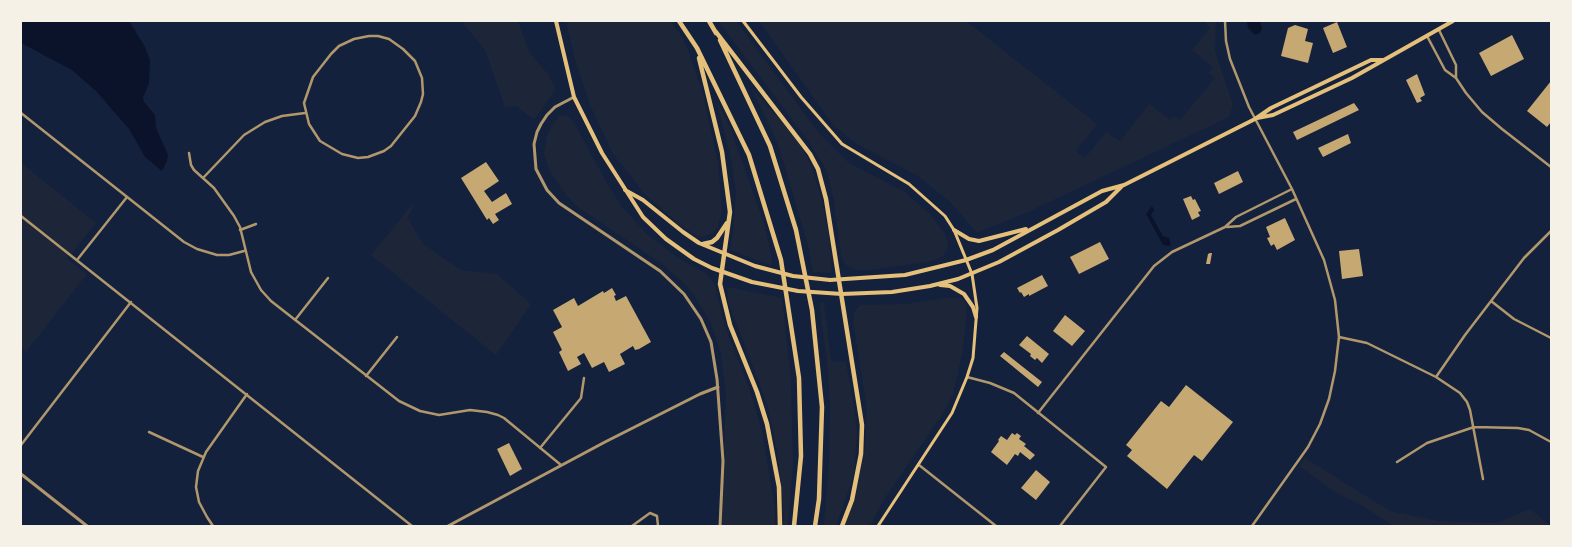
<!DOCTYPE html>
<style>
body{margin:0}
#map{position:relative;width:1572px;height:547px;overflow:hidden;background:#14213d;font-family:"Source Sans 3",sans-serif}
canvas{display:block}
.frame{position:absolute;inset:0;border:22px solid #f6f1e7;pointer-events:none}
</style>
<div id="map">
<canvas width="1572" height="547"></canvas>
<div class="frame"></div>
</div>
<script>
const context = document.querySelector('canvas').getContext('2d');
context.lineJoin = 'round';
function fill(path, color) {
  context.fillStyle = color;
  context.fill(path, 'evenodd');
}
function toPath(rows) {
  const path = new Path2D();
  for (const r of rows) {
    path.moveTo(r[0], r[1]);
    for (let i = 2; i < r.length; i += 2) path.lineTo(r[i], r[i + 1]);
  }
  return path;
}
function stroke(path, color, width, dash) {
  context.strokeStyle = color;
  context.lineWidth = width;
  context.lineCap = dash ? 'butt' : 'round';
  context.setLineDash(dash || []);
  context.stroke(path);
}
fill(toPath([
 [461,21,518,21,529,52,548,74,556,89,534,120,517,106,505,107,485,50],
 [566,21,671,21,684,40,702,90,718,163,722,209,718,227,712,233,703,237,696,236,680,225,644,193,613,154,590,105,575,59],
 [718,21,736,21,819,133,849,163,905,192,931,215,945,234,948,244,947,250,943,256,933,261,870,270,856,270,846,265,841,257,834,200,826,169,809,142],
 [759,21,966,21,1097,124,1076,151,1085,158,1106,132,1120,141,1149,104,1171,120,1174,116,1180,120,1215,78,1208,73,1213,67,1192,50,1210,28,1206,24,1207,21,1216,21,1215,51,1233,105,1229,117,1030,211,977,233,950,202,918,176,857,144,833,125],
 [751,88,782,122,802,148,811,165,821,197,828,230,832,269,830,273,813,272,808,245,785,167,775,137],
 [716,99,731,130,765,226,772,260,771,265,730,250,733,231,736,192,731,159],
 [560,115,568,116,573,121,608,185,622,207,649,236,678,258,707,274,715,285,725,327,750,391,762,431,775,509,775,526,721,526,726,394,721,353,711,323,695,297,686,285,662,264,578,207,566,195,550,172,544,154,547,136,552,125],
 [21,163,96,223,67,259,87,274,26,352,21,348],
 [414,202,408,218,422,243,460,270,497,274,531,304,496,355,371,255],
 [727,287,782,298,791,381,793,464,788,526,784,526,782,491,777,450,767,403,728,302],
 [944,298,962,298,967,306,963,349,953,395,941,416,883,501,870,526,844,526,855,498,865,451,867,409,853,321,855,311,860,305,906,304],
 [819,303,824,303,831,361,846,362,855,413,857,433,854,475,836,526,824,526,829,459,830,405,827,361],
 [1305,458,1390,511,1439,521,1497,523,1530,509,1551,526,1393,526,1363,506,1337,493,1299,466]
]), '#1d2539');
fill(toPath([
 [21,21,129,21,144,45,150,60,149,83,143,98,144,102,155,115,156,128,168,155,167,161,162,171,145,157,129,129,96,91,72,70,21,43],
 [1260,21,1262,29,1260,33,1255,35,1248,28,1247,21],
 [1152,206,1154,210,1151,215,1163,236,1169,238,1171,245,1168,246,1163,245,1146,214]
]), '#0b132b');
fill(toPath([
 [1337,22,1347,47,1333,53,1323,28],
 [1295,25,1308,29,1305,41,1313,43,1308,63,1281,56,1288,28],
 [1512,35,1524,59,1491,76,1479,53],
 [1417,74,1425,95,1420,98,1422,101,1417,103,1406,80],
 [1551,81,1551,122,1547,127,1527,111],
 [1354,103,1359,110,1297,140,1293,132],
 [1348,134,1351,143,1323,157,1318,148],
 [486,162,499,181,484,191,492,202,506,193,512,204,495,214,499,220,493,224,489,218,487,220,461,178],
 [1238,171,1243,182,1219,194,1214,183],
 [1191,196,1193,200,1195,199,1201,211,1198,212,1200,216,1192,220,1183,199],
 [1285,218,1295,240,1277,250,1274,244,1271,246,1267,238,1270,237,1266,227],
 [1100,242,1109,259,1079,274,1070,257],
 [1359,249,1363,276,1342,279,1339,251],
 [1210,253,1212,253,1210,264,1206,264,1208,254],
 [1042,275,1048,286,1029,296,1029,294,1024,297,1021,292,1020,293,1017,288],
 [612,288,616,295,614,296,616,301,626,296,651,342,639,349,635,350,633,346,620,354,625,364,609,372,604,362,592,368,584,353,577,357,581,364,568,371,559,352,562,350,553,332,562,327,553,310,574,298,578,306,603,291,604,293],
 [1065,315,1085,331,1072,346,1053,331],
 [1027,336,1049,354,1042,363,1037,358,1035,360,1030,356,1031,354,1019,345],
 [1004,352,1042,382,1038,387,1000,356],
 [1186,385,1233,422,1202,461,1194,455,1167,489,1127,456,1132,450,1126,445,1161,401,1169,407],
 [1012,433,1015,435,1017,433,1021,436,1019,439,1026,444,1024,446,1035,455,1030,460,1020,452,1018,456,1015,454,1007,465,991,452,999,441,998,440,1001,436,1007,440],
 [509,443,522,469,510,476,497,449],
 [1036,470,1050,482,1036,500,1021,488]
]), '#c6a872');
stroke(toPath([
 [1225,21,1226,41,1230,59,1249,107,1292,189,1324,260,1335,300,1339,337,1335,371,1329,399,1320,424,1308,447,1252,526],
 [1439,30,1456,65,1456,78],
 [369,36,378,36,389,39,403,49,415,61,422,78,423,94,421,102,415,116,391,146,384,151,368,157,358,158,342,154,320,141,309,124,304,103,313,77,331,54,339,46,354,39,369,36],
 [1427,36,1445,70,1456,78,1466,93,1482,112,1502,129,1551,167],
 [21,113,184,242,197,249,217,255,229,255,244,251],
 [189,153,191,165,194,170,214,188,234,216,240,227,251,272,261,290,271,301,399,401,420,411,439,415,470,410,487,412,498,415,504,418,561,465],
 [203,178,244,135,265,122,282,116,305,113],
 [21,216,412,526],
 [1227,227,1240,226,1296,199],
 [240,230,256,224],
 [77,260,127,197],
 [1491,301,1514,319,1551,338],
 [295,320,328,278],
 [1339,337,1367,343,1436,377,1460,393,1467,402,1470,410,1483,479],
 [366,376,397,337],
 [967,377,990,383,1014,393,1106,467,1060,526],
 [1436,377,1465,335,1524,258,1551,231],
 [1038,413,1154,266,1172,252,1225,227,1236,217,1292,189],
 [149,432,203,457],
 [21,445,131,302],
 [540,448,581,398,584,378],
 [1397,462,1427,443,1474,427,1518,428,1529,430,1551,442],
 [919,465,996,526],
 [213,526,207,517,199,502,196,487,198,471,206,452,247,394],
 [632,526,650,513,657,516,658,526]
]), '#b1986c', 2.5);
stroke(toPath([
 [574,97,555,107,547,115,541,124,537,132,534,144,536,169,547,190,559,203,660,271,684,294,701,319,711,342,717,379,723,461,720,526],
 [21,474,87,526],
 [448,526,605,442,700,394,718,387]
]), '#b1986c', 3);
stroke(toPath([
 [743,21,801,97,842,144,909,184,945,216,954,230,972,274,977,308,973,358,967,377,952,413,878,526]
]), '#e5c07b', 3);
stroke(toPath([
 [556,21,574,97,602,153,643,217,666,239,694,259,712,268,752,282,798,291,842,294,892,292,930,286,958,279,999,262,1058,230,1106,202,1122,186],
 [1257,118,1273,115,1352,78,1453,21],
 [625,190,643,200,683,232,699,243,755,266,793,276,830,280,905,275,966,260,993,250,1102,191,1124,185,1255,119,1271,108,1371,60,1383,60],
 [954,230,969,239,979,241,1026,229],
 [940,285,950,286,964,294,973,307,976,317]
]), '#e5c07b', 4);
stroke(toPath([
 [679,21,697,48,749,155,781,260,799,378,801,456,794,526],
 [709,21,716,33],
 [716,32,810,154,818,169,826,199,862,425,861,454,852,500,842,526],
 [720,40,770,146,796,230,812,310,822,407,819,499,815,526],
 [699,58,722,152,730,212,720,284,730,325,757,392,767,424,779,487,780,526],
 [703,244,712,242,717,238,727,223]
]), '#e5c07b', 4.5);
</script>
